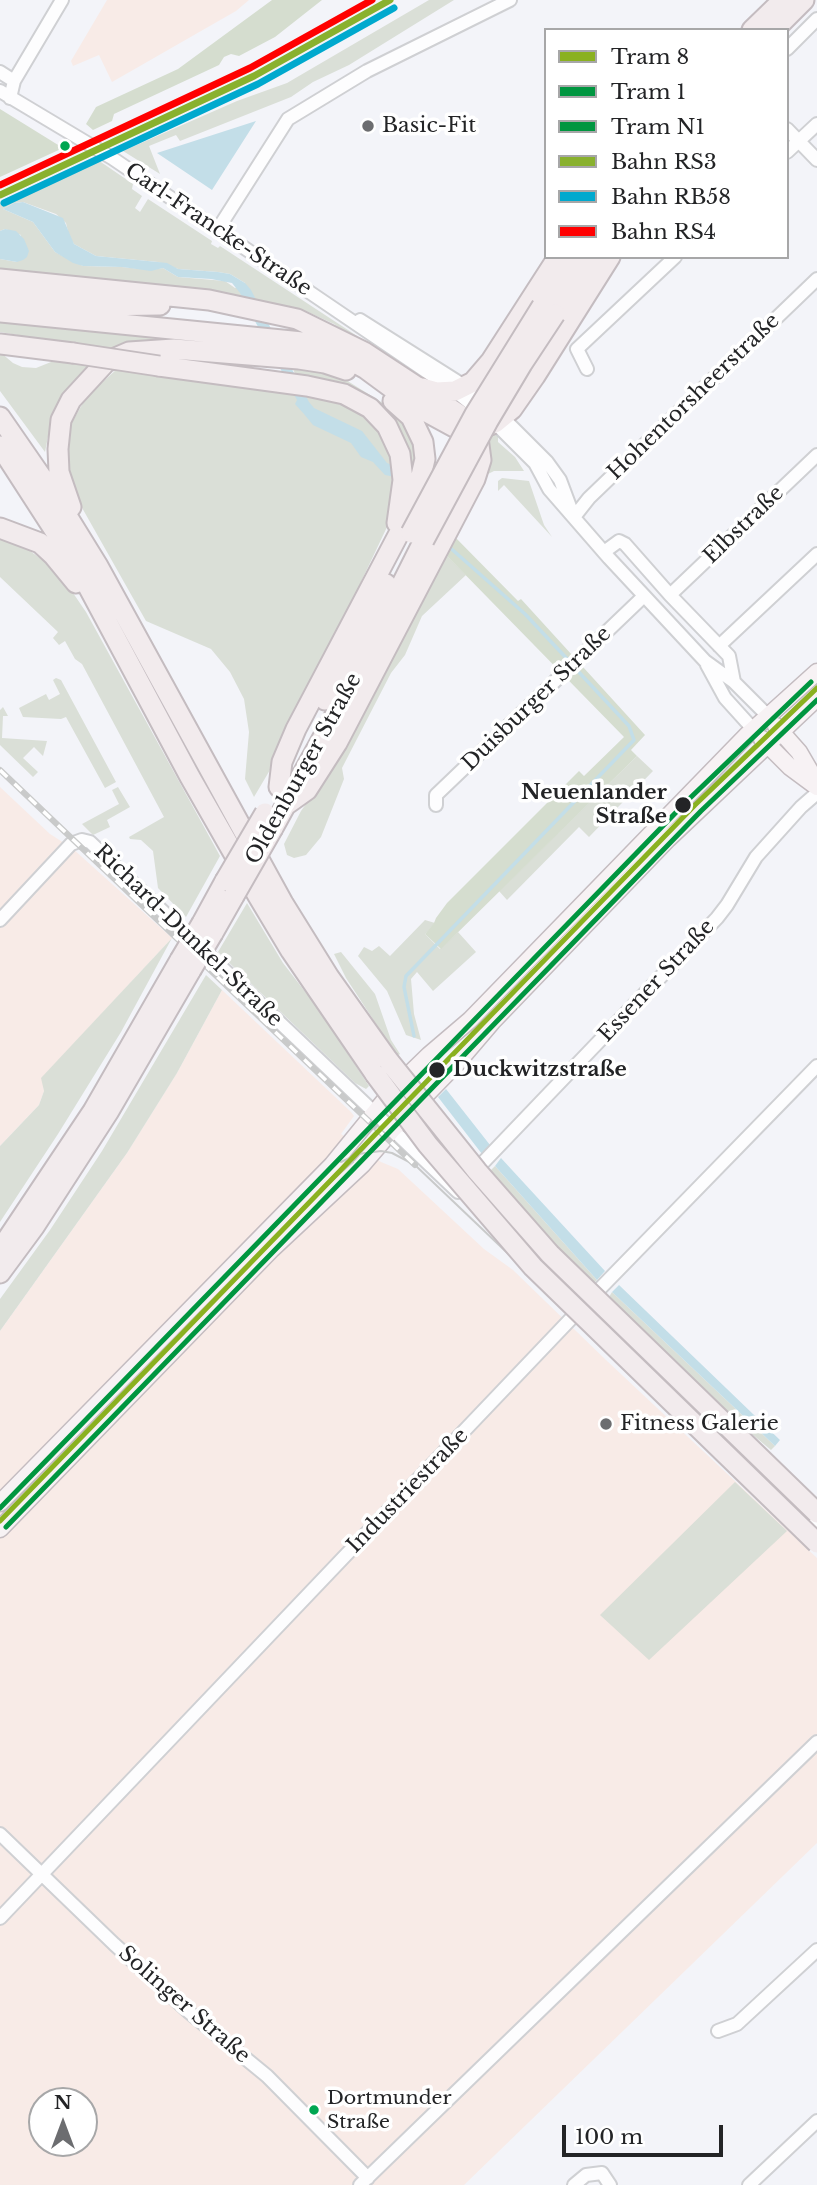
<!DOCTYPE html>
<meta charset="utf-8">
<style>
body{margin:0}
#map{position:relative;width:817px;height:2185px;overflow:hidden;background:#f3f4f9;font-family:"Libre Baskerville",serif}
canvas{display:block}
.legend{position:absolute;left:544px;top:28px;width:245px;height:231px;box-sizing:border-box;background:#fff;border:2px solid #a7a7a8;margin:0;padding:9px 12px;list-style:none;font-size:21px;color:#232426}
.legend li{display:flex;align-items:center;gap:14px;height:35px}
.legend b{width:35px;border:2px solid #a7a7a8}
.north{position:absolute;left:28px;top:2087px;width:70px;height:70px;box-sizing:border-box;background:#fff;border:2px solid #a7a7a8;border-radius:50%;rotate:0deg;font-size:19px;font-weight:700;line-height:28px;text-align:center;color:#232426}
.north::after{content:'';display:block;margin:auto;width:24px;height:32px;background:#6c6d70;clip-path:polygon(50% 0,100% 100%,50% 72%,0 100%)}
.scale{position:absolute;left:562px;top:2125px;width:161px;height:32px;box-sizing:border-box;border:4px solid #232426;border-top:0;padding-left:9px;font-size:21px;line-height:24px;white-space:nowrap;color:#232426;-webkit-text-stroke:5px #fff;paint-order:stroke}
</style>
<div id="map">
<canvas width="817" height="2185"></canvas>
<ul class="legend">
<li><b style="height:9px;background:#8ab120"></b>Tram 8</li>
<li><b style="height:9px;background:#009640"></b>Tram 1</li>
<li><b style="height:9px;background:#009640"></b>Tram N1</li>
<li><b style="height:9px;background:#89b12e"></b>Bahn RS3</li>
<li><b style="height:9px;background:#00a9ce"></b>Bahn RB58</li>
<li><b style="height:9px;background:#f00"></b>Bahn RS4</li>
</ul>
<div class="north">N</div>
<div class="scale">100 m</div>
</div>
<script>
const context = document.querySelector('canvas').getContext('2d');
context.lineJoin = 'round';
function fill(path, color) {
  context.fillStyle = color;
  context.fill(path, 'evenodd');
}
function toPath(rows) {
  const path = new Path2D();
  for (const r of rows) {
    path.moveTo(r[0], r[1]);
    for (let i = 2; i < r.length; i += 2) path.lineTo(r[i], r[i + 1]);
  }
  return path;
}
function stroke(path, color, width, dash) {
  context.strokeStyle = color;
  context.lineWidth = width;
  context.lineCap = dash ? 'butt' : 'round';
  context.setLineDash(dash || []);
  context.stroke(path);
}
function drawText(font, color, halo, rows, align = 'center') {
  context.font = font + ' "Libre Baskerville",serif';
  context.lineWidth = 7;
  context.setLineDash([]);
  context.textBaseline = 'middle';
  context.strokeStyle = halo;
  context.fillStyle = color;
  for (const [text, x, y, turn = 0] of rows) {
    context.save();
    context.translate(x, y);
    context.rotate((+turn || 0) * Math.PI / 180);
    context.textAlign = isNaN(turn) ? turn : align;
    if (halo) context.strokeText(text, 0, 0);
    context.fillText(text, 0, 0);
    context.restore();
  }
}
fill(toPath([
 [107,0,249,0,236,11,112,82,99,55,73,66,71,61],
 [0,787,50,834,72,848,172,938,42,1078,44,1091,39,1105,0,1146],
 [222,990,351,1112,354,1116,341,1134,381,1162,398,1169,484,1249,513,1270,606,1360,817,1558,817,1843,464,2185,0,2185,0,1331,127,1153,177,1073],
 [42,2101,84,2101,84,2143,42,2143]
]), '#f8ebe7');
fill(toPath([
 [429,0,454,0,349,65,313,82,291,97,180,141,176,135,149,146,160,174,123,151,237,101,287,83],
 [95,158,133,184,132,189,142,196,135,208,140,212,148,199,212,241,211,244,218,248,220,246,418,376,389,361,334,324,308,312,273,303,0,275,0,259,17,262,21,235,5,229,0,231,0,203],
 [23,202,56,214,66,223,69,236,74,244,96,256,158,262,178,269,218,272,230,274,245,283,235,288,225,281,178,277,163,268,151,270,122,267,83,266,55,252,33,222,3,209,14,203],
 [0,319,186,338,186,341,111,351,0,332],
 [0,352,13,363,22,367,36,368,56,360,92,366,78,376,59,401,52,416,45,452,0,391],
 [297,367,338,375,386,405,402,419,415,441,418,468,409,468,397,435,296,376,293,369],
 [116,370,328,397,359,410,381,431,393,455,390,465,394,466,395,507,387,527,280,753,254,797,245,779,249,732,244,699,230,672,211,649,146,621,81,506,68,476,67,440,71,424,87,396],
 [494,433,498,436,498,442,515,457,524,471,494,471,484,476,490,460,489,442],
 [502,478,529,481,544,525,552,537,504,485,498,491,498,481],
 [0,537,23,546,58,571,86,612,220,856,186,917,158,888,153,851,141,840,130,839,129,837,164,817,82,664,75,659,65,641,59,645,53,638,58,632,0,577],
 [443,552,466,575,422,616,405,655,391,673,342,768,344,779,321,837,306,855,294,858,287,855,284,844,301,811,323,780],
 [56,678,61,680,116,782,105,788,66,717,61,719,23,717,19,708,46,694,49,700,60,694,53,680],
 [3,707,8,716,3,716,2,738,47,741,43,756,34,747,23,758,38,772,33,777,0,745,0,710],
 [637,756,653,771,589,837,579,827,507,900,499,891],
 [118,787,130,807,107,820,110,827,93,835,82,824,119,804,112,790],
 [247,903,283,963,317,1007,369,1086,366,1089,355,1083,218,952],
 [425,920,435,923,425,934,440,949,458,932,476,952,433,991,417,972,411,979,414,1014,421,1040,406,1035,387,991,358,956,364,947,372,951,379,946,390,956],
 [172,938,121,1032,58,1134,0,1222,0,1146,39,1105,44,1091,41,1078],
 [341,952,375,994,391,1040,400,1054,397,1056,346,978,334,954],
 [206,975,222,990,177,1073,127,1153,0,1331,0,1299,50,1230,102,1151],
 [495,1166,597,1280,594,1283,591,1283,494,1177,491,1170],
 [612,1292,775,1446,771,1450,741,1425,739,1426,611,1304,609,1297],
 [735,1482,787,1531,649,1660,600,1615]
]), '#dadfd7');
fill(toPath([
 [272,0,322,0,275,37,239,56,231,54,224,57,219,65,114,114,112,121,93,130,86,124,96,107,178,69],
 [0,109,63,148,0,177],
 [452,534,518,601,521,599,645,735,631,750,637,756,441,949,425,934,434,923,436,918,447,903,579,771,584,776,624,737,443,552]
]), '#d5ddcf');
fill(toPath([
 [256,121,212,190,157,153],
 [23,202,63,218,74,244,96,256,158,262,167,263,178,269,218,272,230,274,245,283,251,290,309,402,314,408,362,431,387,463,394,466,395,477,385,475,373,462,361,457,351,443,313,425,304,414,295,404,297,400,240,293,232,283,211,279,178,277,163,268,151,271,122,267,83,266,73,263,55,252,33,222,3,209,14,203],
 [5,229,16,231,24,239,29,251,27,257,23,260,17,262,0,259,0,231],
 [446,1089,490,1145,482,1154,438,1097],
 [501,1158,605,1271,597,1280,495,1166],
 [619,1285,780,1440,775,1446,612,1292]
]), '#c3dee8');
stroke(toPath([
 [447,545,525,614,570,662],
 [414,1036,404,987,406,976,634,740,629,726,575,668]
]), '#c3dee8', 3.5);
const minor = toPath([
 [787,49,817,19],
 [0,72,14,81],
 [0,91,112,158,455,391,495,423,535,463,549,489,609,558,705,661,734,682,768,716],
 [10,98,14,81,62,0],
 [787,129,817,160],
 [787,152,817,124],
 [218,229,288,119,367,71,510,0],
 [360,320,466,387,503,418,547,462,560,480,572,512],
 [587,369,577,349,675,257],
 [574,517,589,498,817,279],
 [604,552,619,541,625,544,670,595,729,656,734,682],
 [670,595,817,455],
 [719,646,817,554],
 [707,665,725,698,753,729],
 [436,805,436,795,644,596],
 [0,920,71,844,82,840,90,842,458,1192],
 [473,1173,717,918,727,905,756,857,801,807,817,793],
 [508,1225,552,1272,817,1529],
 [0,1834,114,1944,189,2012,267,2076,368,2178],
 [0,1918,585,1304,817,1066],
 [718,2031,737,2024,817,1950],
 [360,2185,817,1742],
 [574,2185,586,2175,602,2173,610,2185],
 [749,2185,817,2121]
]);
const major = toPath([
 [776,726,799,752,817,783],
 [762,739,790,767,817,787],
 [0,1503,332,1165,394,1089,429,1055,470,1020,746,736,817,672],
 [0,1529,272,1249,362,1165,392,1130,457,1063,492,1022,668,839,817,698]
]);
const highway = toPath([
 [752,30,783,0],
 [774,30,804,0],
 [0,279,209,300,297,319,364,352,466,419,477,430,481,460,475,479,337,743,307,790,286,805],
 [0,298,92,306,160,305],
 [542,306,576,257],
 [0,312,302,342,341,355,366,369,419,408,454,427,477,430,495,423,512,409,535,376,610,257],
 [555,314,594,257],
 [0,344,73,353],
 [159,366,307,386,344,394,370,408,387,426,400,454,403,480,397,523],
 [422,388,436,392,455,391,473,382,491,361,558,257],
 [0,417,56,498,98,566,283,903,329,977,388,1060],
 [0,446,75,562,190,777,258,896,291,951,375,1074],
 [71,507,59,472,58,449,61,420,71,400,106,362,129,352,174,349,299,359,325,363,346,370],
 [0,528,40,543,53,555,76,583],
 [325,700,386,584],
 [279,787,282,762,296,729,414,505,425,459,423,442,411,417,393,401],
 [273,828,344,699,424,540],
 [202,923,225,881],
 [213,933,234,896],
 [0,1250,93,1111,180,960],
 [0,1273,34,1227,109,1111,191,970]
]);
stroke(minor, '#cfd0d3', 16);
stroke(major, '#c4bcc0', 19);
stroke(highway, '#c4bcc0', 23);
stroke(minor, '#fdfdfe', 12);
stroke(major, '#f7f2f4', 16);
stroke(highway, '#f2ebed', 19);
stroke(toPath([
 [341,1162,358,1154,381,1151,392,1153,415,1165,817,1548],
 [333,1178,353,1162]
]), '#c9caca', 2);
const rail = toPath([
 [0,770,415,1165]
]);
stroke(rail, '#c9caca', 6);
stroke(rail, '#fff', 3.5, [10]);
const highwayBridge = toPath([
 [73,353,159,366],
 [411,533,475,414,542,306],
 [424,540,488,421,522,364,555,314],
 [225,881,265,813],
 [234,896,273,828],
 [180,960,202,923],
 [191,970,213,933],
 [388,1060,477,1171,550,1254,817,1513],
 [375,1074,428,1145,533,1267,817,1543]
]);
stroke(highwayBridge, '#c4bcc0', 23, []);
stroke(highwayBridge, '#f2ebed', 19);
stroke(toPath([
 [0,195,254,76,390,0]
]), '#89b12e', 7);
stroke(toPath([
 [4,203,258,84,394,8]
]), '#00a9ce', 7);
stroke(toPath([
 [0,185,250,68,372,0]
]), '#f00', 7);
stroke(toPath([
 [0,1521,695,805,817,688]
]), '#8ab120', 5);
stroke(toPath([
 [6,1527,701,811,817,700]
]), '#009640', 5);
stroke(toPath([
 [0,1508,689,799,811,682]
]), '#009640', 5);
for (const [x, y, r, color] of [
 [368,126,7,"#6c6d70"],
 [65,146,6,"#00a651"],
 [683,805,9,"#232426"],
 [437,1070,9,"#232426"],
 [606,1424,7,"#6c6d70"],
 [314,2110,6,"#00a651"]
]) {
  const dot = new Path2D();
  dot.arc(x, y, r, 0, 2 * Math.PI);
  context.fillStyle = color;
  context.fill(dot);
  stroke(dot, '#fff', 2.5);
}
drawText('19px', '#232426', '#fff', [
 ["Dortmunder",327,2099],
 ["Straße",327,2123]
], 'left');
drawText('21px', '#232426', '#fff', [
 ["Basic-Fit",382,126],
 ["Fitness Galerie",620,1424]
], 'left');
drawText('21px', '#232426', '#fff', [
 ["Carl-Francke-Straße",218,230,34],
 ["Hohentorsheerstraße",694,397,-44],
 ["Elbstraße",744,525,-44],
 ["Duisburger Straße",537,699,-44],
 ["Oldenburger Straße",304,769,-61],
 ["Richard-Dunkel-Straße",188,936,44],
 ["Essener Straße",657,981,-47],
 ["Industriestraße",408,1491,-46],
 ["Solinger Straße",184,2005,41]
]);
drawText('bold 21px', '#232426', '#fff', [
 ["Neuenlander",667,793],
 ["Straße",667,817],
 ["Duckwitzstraße",453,1070,"left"]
], 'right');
</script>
